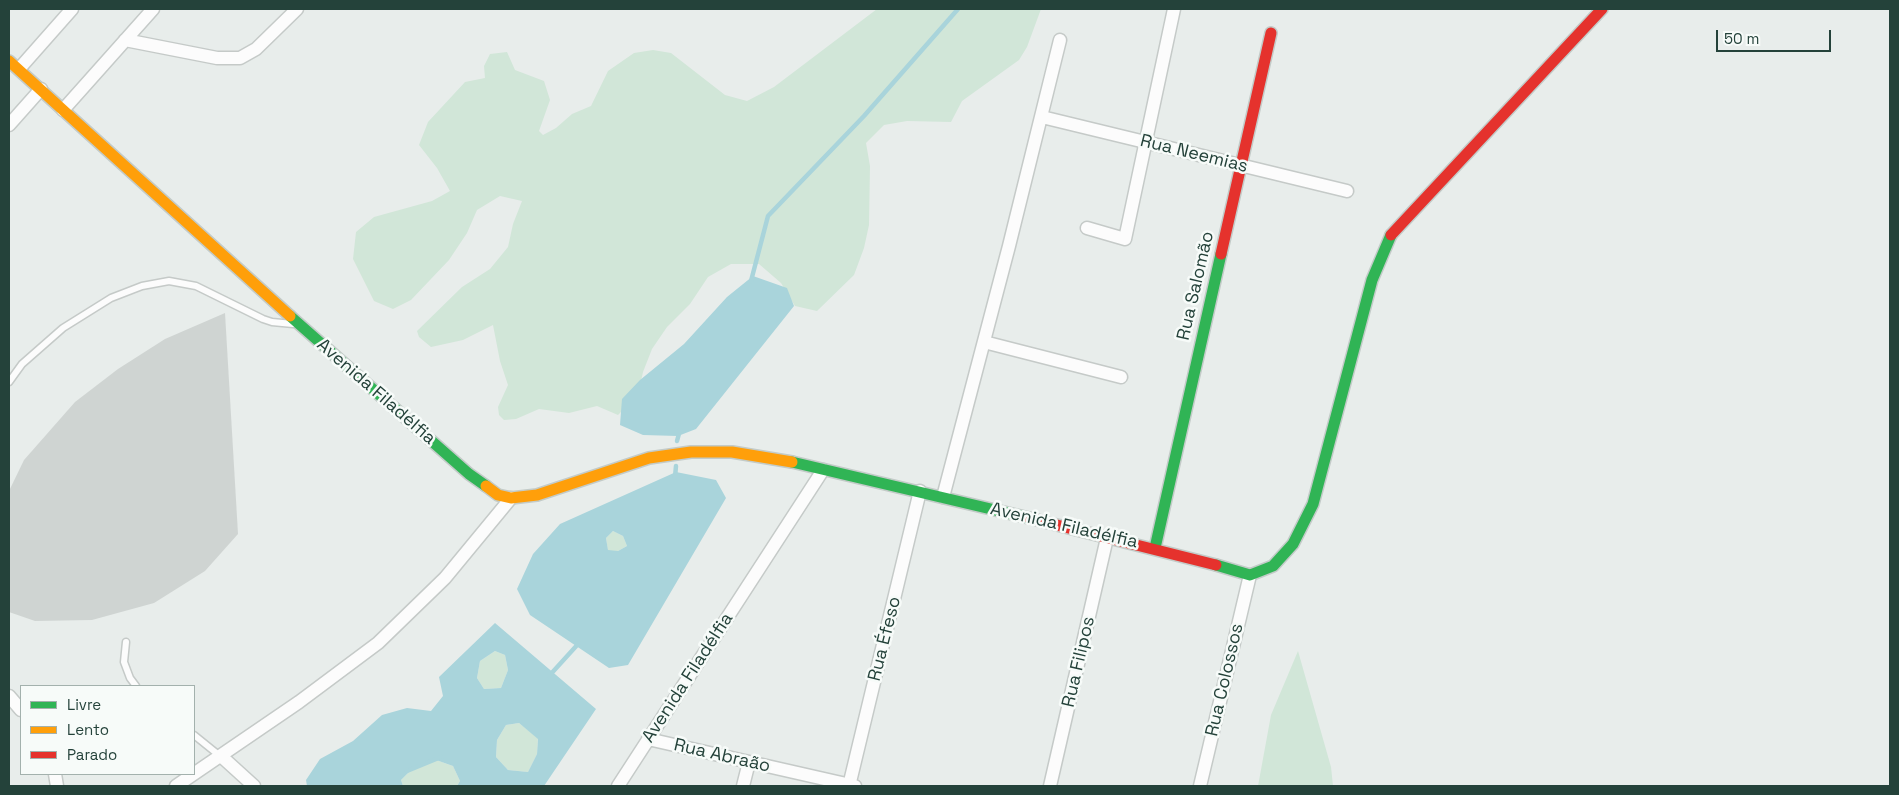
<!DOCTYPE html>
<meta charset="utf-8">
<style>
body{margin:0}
#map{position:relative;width:1899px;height:795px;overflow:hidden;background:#e8edeb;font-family:"Space Grotesk",sans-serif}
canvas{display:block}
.frame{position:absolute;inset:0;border:10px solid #24423a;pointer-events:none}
.legend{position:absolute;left:20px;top:685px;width:175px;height:90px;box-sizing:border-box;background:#f7fbf9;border:1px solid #a3b1ad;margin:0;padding:6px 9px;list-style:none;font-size:15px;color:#24423a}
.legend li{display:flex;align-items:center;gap:10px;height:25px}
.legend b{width:25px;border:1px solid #a3b1ad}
.scale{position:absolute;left:1716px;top:30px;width:115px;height:22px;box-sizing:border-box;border:2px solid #24423a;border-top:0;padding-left:6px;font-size:15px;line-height:18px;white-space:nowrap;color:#24423a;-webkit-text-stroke:4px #f7fbf9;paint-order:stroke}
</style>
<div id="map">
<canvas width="1899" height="795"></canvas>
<div class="frame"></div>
<ul class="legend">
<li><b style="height:6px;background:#30b455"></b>Livre</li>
<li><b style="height:6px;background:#ff9f0a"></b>Lento</li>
<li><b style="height:6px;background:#e5322d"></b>Parado</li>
</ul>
<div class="scale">50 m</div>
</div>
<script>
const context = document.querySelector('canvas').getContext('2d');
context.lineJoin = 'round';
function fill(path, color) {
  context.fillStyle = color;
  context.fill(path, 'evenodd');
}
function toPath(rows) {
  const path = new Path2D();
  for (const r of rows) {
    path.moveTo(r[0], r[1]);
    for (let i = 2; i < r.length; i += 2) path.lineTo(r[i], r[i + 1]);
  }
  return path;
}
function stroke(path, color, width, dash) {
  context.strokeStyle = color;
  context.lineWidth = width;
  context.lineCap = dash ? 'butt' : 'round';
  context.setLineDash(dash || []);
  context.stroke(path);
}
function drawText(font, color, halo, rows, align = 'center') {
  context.font = font + ' "Space Grotesk",sans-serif';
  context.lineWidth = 5;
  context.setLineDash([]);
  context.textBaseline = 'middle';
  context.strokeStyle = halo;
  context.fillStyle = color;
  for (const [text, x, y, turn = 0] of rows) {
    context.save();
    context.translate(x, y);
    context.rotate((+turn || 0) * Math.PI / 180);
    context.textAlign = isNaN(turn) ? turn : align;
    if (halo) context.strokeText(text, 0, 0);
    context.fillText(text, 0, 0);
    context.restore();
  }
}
fill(toPath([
 [877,9,1041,9,1027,47,1019,60,962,101,951,122,907,121,884,125,866,143,870,166,869,225,864,248,854,275,817,311,795,306,781,283,759,264,731,264,708,277,690,304,667,327,652,349,643,372,638,395,618,415,597,406,569,413,539,409,516,419,504,420,499,415,498,407,508,385,500,361,493,325,463,340,431,347,419,337,417,331,462,287,490,269,508,247,513,224,522,201,500,196,477,210,467,233,449,260,411,300,393,309,374,301,353,259,356,232,374,217,432,201,450,191,437,168,419,145,428,122,465,82,485,78,484,66,490,54,507,52,515,70,544,81,550,100,539,131,543,135,556,128,572,114,591,106,608,71,634,53,653,50,671,53,725,95,747,101,774,87],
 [613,531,623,536,627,546,618,551,608,551,606,538],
 [495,651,505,655,508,670,501,688,484,689,477,678,480,661],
 [1298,651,1331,767,1333,786,1258,786,1271,715],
 [519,723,538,738,537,754,528,772,508,770,496,757,497,740,506,725],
 [436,760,453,766,460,781,457,786,403,786,401,780,414,767]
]), '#d1e6d8');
fill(toPath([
 [753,276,787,288,794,306,696,429,678,436,643,435,620,425,622,399,640,380,684,344,727,297],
 [676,472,716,480,726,498,628,665,609,668,530,615,517,589,533,554,560,524],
 [613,531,623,536,627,546,618,551,608,550,606,538],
 [495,623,596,709,544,786,457,786,460,781,453,766,436,760,414,767,401,780,403,786,307,786,306,780,320,759,353,741,382,715,407,708,431,711,443,696,439,677],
 [495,651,505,655,508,670,501,688,484,689,477,678,480,661],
 [519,723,538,739,537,754,528,772,508,770,496,757,497,740,506,725]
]), '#a9d4db');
stroke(toPath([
 [751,281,768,216,864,116,958,9],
 [677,441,680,430],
 [675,477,676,466],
 [549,676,579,643],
 [407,771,441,757]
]), '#a9d4db', 4.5);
fill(toPath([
 [225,313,238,534,205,571,154,603,92,620,35,621,9,612,9,491,24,460,75,402,118,369,165,339]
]), '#cfd4d2');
const lane = toPath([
 [9,382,22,364,63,328,111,298,142,286,169,281,196,286,263,319,272,322,293,324],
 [126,642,124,662,130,678,136,686],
 [194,735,220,756]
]);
const street = toPath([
 [125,40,217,58,240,58,256,49,297,9],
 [19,69,72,9],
 [63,110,153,9],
 [1042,117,1347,191],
 [9,125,41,89],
 [1087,228,1125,239,1174,9],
 [984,342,1121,377],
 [943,497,1009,246,1060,40],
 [9,696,21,710],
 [648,739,855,786],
 [221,756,254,786],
 [55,774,57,786],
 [176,786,299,702,378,643,445,578,511,498],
 [618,786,823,470],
 [743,786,749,762],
 [849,786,920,491],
 [1050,786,1107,538],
 [1200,786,1250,575]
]);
const fast = toPath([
 [290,316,469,474,486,486],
 [792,462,1029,518],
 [1155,548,1221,254],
 [1216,565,1250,575,1273,566,1293,544,1313,504,1372,280,1391,235]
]);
const slow = toPath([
 [9,61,290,316],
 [486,486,498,495,511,498,537,495,649,458,691,452,732,452,792,462]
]);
const jam = toPath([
 [1391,235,1602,9],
 [1221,254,1271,33],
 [1029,518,1216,565]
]);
stroke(lane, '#c5cac8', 9);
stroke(street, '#c5cac8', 15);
stroke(fast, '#c3cbc8', 14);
stroke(slow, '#c3cbc8', 14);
stroke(jam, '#c3cbc8', 14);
stroke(lane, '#fcfcfc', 6);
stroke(street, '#fcfcfc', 12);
stroke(fast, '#30b455', 11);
stroke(slow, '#ff9f0a', 11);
stroke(jam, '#e5322d', 11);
drawText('18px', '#24423a', '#f7fbf9', [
 ["Rua Neemias",1194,154,14],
 ["Rua Salomão",1196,286,-77],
 ["Avenida Filadélfia",376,392,41],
 ["Avenida Filadélfia",1064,526,13],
 ["Rua Éfeso",885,639,-76],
 ["Rua Filipos",1079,662,-77],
 ["Avenida Filadélfia",688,678,-57],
 ["Rua Colossos",1225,680,-77],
 ["Rua Abraão",722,756,13]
]);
</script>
